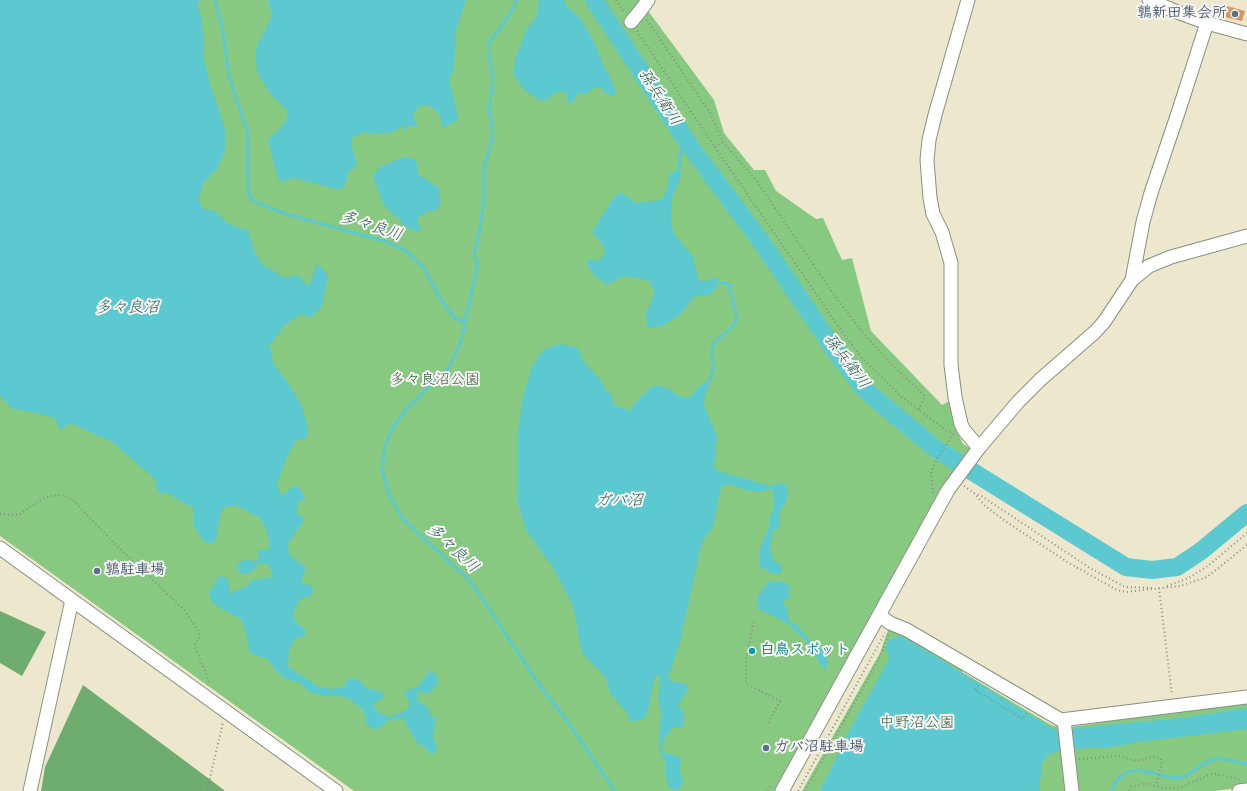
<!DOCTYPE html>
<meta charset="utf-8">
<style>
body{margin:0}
canvas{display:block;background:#ece7cd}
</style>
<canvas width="1247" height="791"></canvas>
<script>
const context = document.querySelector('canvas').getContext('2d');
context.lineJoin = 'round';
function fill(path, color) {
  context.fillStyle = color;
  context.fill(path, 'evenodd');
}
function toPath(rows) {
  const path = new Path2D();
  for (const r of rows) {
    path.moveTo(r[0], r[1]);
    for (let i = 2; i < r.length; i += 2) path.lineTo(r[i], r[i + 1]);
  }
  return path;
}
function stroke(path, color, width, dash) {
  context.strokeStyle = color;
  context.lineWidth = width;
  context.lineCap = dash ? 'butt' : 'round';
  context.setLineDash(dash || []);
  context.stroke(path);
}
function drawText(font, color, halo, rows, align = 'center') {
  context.font = font + ' Mynerve,"Klee One",sans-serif';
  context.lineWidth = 4;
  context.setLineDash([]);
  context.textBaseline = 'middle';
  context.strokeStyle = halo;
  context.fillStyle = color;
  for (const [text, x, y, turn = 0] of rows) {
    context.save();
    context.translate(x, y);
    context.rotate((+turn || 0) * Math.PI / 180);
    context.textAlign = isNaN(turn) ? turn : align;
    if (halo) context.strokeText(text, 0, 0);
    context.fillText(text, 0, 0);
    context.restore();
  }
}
fill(toPath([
 [0,0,640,0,714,100,724,133,754,170,765,170,776,191,816,219,823,218,842,260,852,258,871,331,942,405,951,400,954,424,963,444,970,448,971,451,777,791,354,791,0,536],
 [890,627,964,668,962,672,1051,725,1058,727,1071,727,1221,705,1247,703,1247,787,1214,791,802,791,880,653,888,630]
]), '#88c981');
fill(toPath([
 [0,611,46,632,22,676,0,663],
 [83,685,224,790,224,791,41,791,45,767]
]), '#6ead6f');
fill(toPath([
 [0,0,201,0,197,4,201,17,204,43,203,55,209,80,225,129,225,151,216,171,205,180,198,199,203,209,215,211,227,223,239,228,248,230,255,253,262,264,283,277,300,276,304,283,309,285,315,271,315,264,321,267,328,276,322,306,311,318,302,314,286,324,270,344,273,363,288,383,302,406,308,429,306,440,297,439,287,457,277,484,282,497,291,487,298,486,305,498,298,504,297,514,305,519,287,545,291,557,306,567,301,582,313,587,312,595,301,599,296,606,293,617,296,622,304,629,306,632,304,636,295,639,289,650,288,667,319,687,331,689,343,687,350,677,358,680,367,688,384,693,383,698,373,704,373,707,383,715,390,717,406,710,410,706,410,701,405,695,405,691,418,687,422,680,431,670,437,676,438,681,437,685,429,693,418,692,418,701,430,709,430,716,436,718,433,735,437,749,434,754,431,753,415,740,403,718,389,720,377,730,366,724,364,710,346,697,312,694,300,683,286,679,275,670,268,659,257,656,250,653,246,634,242,620,212,603,209,593,220,575,228,579,230,593,246,587,253,580,273,577,268,564,259,564,250,573,241,574,236,567,243,560,257,561,259,556,258,551,264,549,267,551,270,544,266,529,259,517,234,505,222,509,218,526,216,541,207,544,200,537,193,524,194,508,182,502,170,494,157,492,156,480,111,441,85,430,71,423,60,430,55,418,37,413,13,409,0,396],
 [268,0,466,0,456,31,454,71,449,79,456,107,458,121,449,124,446,127,442,128,440,116,436,111,430,106,421,106,415,110,413,117,416,123,417,127,413,127,409,124,407,129,404,130,401,124,399,128,396,131,388,133,380,134,363,132,355,136,351,140,352,148,357,164,354,168,349,171,347,176,347,181,340,190,295,178,284,181,278,180,268,140,276,133,286,121,288,111,270,94,257,71,255,50,272,16],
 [539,0,564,0,567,7,575,13,583,22,596,46,604,67,612,81,616,92,614,95,611,96,607,94,601,88,594,88,587,93,578,94,573,102,569,104,565,92,559,92,555,94,544,101,540,100,525,91,514,75,515,58,519,50,526,30,535,19,538,10],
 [403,157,414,159,417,164,418,174,439,188,440,199,441,203,436,211,431,210,419,217,417,222,422,229,418,231,411,230,402,224,400,220,383,205,380,194,376,186,373,176,376,171,382,166],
 [675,171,682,172,677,186,673,194,671,209,671,223,675,236,681,242,693,257,698,278,700,281,704,282,713,278,717,278,718,285,710,295,695,296,682,313,666,324,656,328,647,327,646,313,655,292,648,280,626,276,618,279,607,285,595,276,588,267,588,259,596,261,602,258,605,251,602,244,592,232,613,199,620,192,636,203,659,200,665,195,668,186,669,175],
 [560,344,578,348,583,361,602,382,605,390,612,394,613,405,624,408,629,411,640,397,655,385,670,389,678,396,689,398,703,383,710,381,703,403,717,436,714,466,717,471,771,486,776,484,786,484,788,494,787,500,780,511,779,517,780,527,773,531,770,550,775,562,780,564,782,566,781,574,772,574,766,569,760,568,759,561,760,548,769,527,770,517,774,507,774,493,771,488,762,492,745,490,730,484,721,487,713,527,702,542,680,642,668,677,671,681,685,684,688,689,678,705,680,709,683,710,684,721,682,727,672,728,664,739,662,751,666,753,679,757,681,760,680,771,683,781,681,788,676,790,674,790,668,786,666,777,666,763,659,749,661,713,658,698,660,685,659,676,655,676,647,714,643,720,630,721,627,712,618,703,616,698,610,694,606,678,582,653,573,606,554,569,527,532,518,504,517,440,523,396,532,367,543,350],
 [769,581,784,582,790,587,789,598,785,599,783,605,788,607,787,613,790,622,797,625,815,646,822,649,828,661,825,671,806,641,787,623,767,613,757,609,758,596],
 [899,636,907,639,1050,727,1057,730,1180,718,1247,708,1247,729,1131,743,1121,746,1075,749,1052,753,1047,755,1042,765,1039,791,820,791,851,728,889,659,888,653,885,650,888,641]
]), '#5cc9d1');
stroke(toPath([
 [215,0,222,26,229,76,248,134,248,187,250,196,253,201,286,214,384,241,405,250,424,268,441,300,455,318,465,322,462,339,449,368,408,407,392,429,385,447,382,470,389,494,402,518,472,583,536,680,567,721,615,791],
 [677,174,680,165,679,154,690,146],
 [465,322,478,264,474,255,479,234,484,202,484,169,491,144,493,131,489,110,493,79,489,55,488,44,508,17,514,7,516,0],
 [710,381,713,369,712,348,715,342,734,325,737,318,729,284,717,282,714,283],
 [1111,791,1117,780,1123,775,1131,771,1141,770,1170,777,1178,778,1186,776,1205,763,1219,758,1247,764]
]), '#5cc9d1', 3);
stroke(toPath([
 [594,0,690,146,765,247,836,352,866,391,936,449,1126,567,1152,570,1177,567,1201,551,1247,513]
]), '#5cc9d1', 18);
fill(toPath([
 [1227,6,1245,11,1242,21,1224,17]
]), '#d69763');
const minor = toPath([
 [968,0,935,115,929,140,927,160,930,198,933,214,942,232,951,263,951,365,955,397,961,424,964,430,979,448],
 [1149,0,1177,12,1207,23,1247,34],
 [631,22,641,10,648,0],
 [1132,280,1143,222,1151,193,1178,113,1207,23],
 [0,548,336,791],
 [879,615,890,623,907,630,1061,720,1247,697],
 [1064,720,1072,791],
 [30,791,72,600],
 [782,791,948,490,979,448,1018,402,1041,379,1095,332,1104,322,1132,280,1149,266,1171,257,1247,236],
 [1239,791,1247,790]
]);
stroke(minor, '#869280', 15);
stroke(toPath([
 [616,0,624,12],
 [647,20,710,113,723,142,756,180,836,298,861,330,888,361,925,396,919,410],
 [637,31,704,131,845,336,864,360,902,397,947,431,953,433],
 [715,147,723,142],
 [964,486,974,493,985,506,1008,523,1069,563,1117,590,1126,592,1180,586,1207,577,1247,545],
 [933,493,931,472,935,463,953,434],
 [974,493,983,497,1090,568,1125,587,1155,588],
 [0,514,12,515,20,514,42,499,50,496,59,495,66,496,74,501,113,542,183,609,198,630,200,637,195,643,195,647,209,681,207,685],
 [1167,586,1189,578,1209,565,1247,533],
 [1159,588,1172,695],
 [754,622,750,639,746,659,746,682,747,684,780,701,768,723],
 [978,685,975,690,1023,719,1027,712],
 [1079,759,1119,756,1136,761,1145,759,1152,756,1160,758,1162,762,1156,786],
 [207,791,223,722],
 [768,791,771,786],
 [798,791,885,633],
 [805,791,876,664,883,651,889,633],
 [1129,791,1131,787,1143,784,1149,784,1163,788,1179,788,1209,775,1215,774,1239,779]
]), '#869280', 2, [1, 3]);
stroke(minor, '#fff', 13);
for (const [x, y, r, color] of [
 [1235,14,4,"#5c6f8a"],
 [97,571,4,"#5c6f8a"],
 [752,651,4,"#0f9aa8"],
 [766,748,4,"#5c6f8a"]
]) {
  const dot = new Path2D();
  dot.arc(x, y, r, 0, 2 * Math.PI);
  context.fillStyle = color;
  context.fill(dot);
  stroke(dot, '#f6f6f2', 1.5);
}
drawText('bold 15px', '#4e5e75', '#f6f6f2', [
 ["鶉新田集会所",1227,14,"right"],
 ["鶉駐車場",105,571],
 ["ガバ沼駐車場",774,748]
], 'left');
drawText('15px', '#396047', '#f6f6f2', [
 ["多々良沼公園",435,381],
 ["中野沼公園",917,724]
]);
drawText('bold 15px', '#0d838f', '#f6f6f2', [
 ["白鳥スポット",760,651]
], 'left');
drawText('italic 16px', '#2e605b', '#f6f6f2', [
 ["孫兵衛川",659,98,57],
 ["多々良川",371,227,18],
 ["多々良沼",127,309],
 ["孫兵衛川",846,362,53],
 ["ガバ沼",619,502],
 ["多々良川",452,549,43]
]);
</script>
